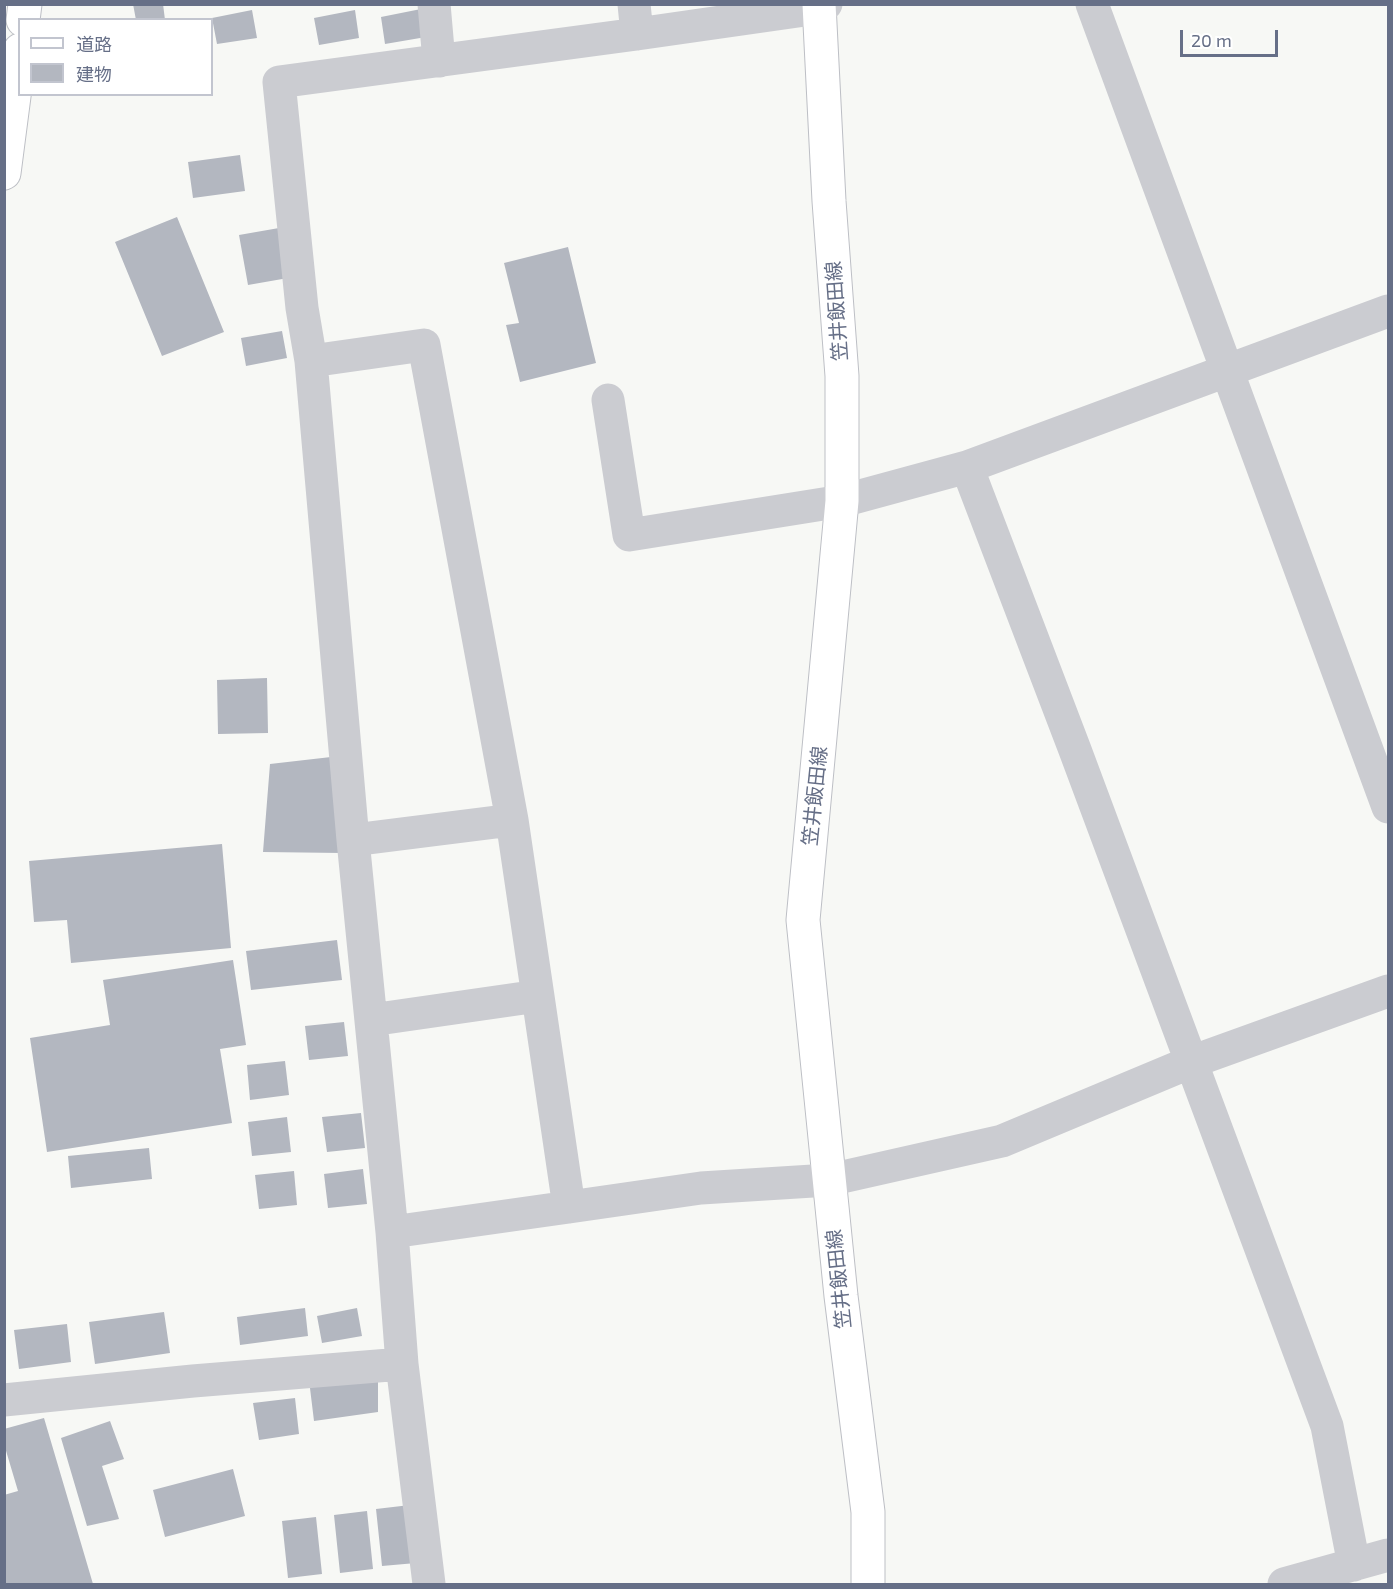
<!DOCTYPE html>
<meta charset="utf-8">
<style>
body{margin:0}
#map{position:relative;width:1393px;height:1589px;overflow:hidden;background:#f7f8f5;font-family:"Exo 2","Noto Sans JP",sans-serif}
canvas{display:block}
.frame{position:absolute;inset:0;border:6px solid #666f87;pointer-events:none}
.legend{position:absolute;left:18px;top:18px;width:195px;height:78px;box-sizing:border-box;background:#fff;border:2px solid #c2c5cf;margin:0;padding:8px 10px;list-style:none;font-size:18px;color:#666f87}
.legend li{display:flex;align-items:center;gap:12px;height:30px}
.legend b{width:30px;border:2px solid #c2c5cf}
.scale{position:absolute;left:1180px;top:30px;width:98px;height:27px;box-sizing:border-box;border:3px solid #666f87;border-top:0;padding-left:8px;font-size:18px;line-height:21px;white-space:nowrap;color:#666f87;-webkit-text-stroke:4px #fff;paint-order:stroke}
</style>
<div id="map">
<canvas width="1393" height="1589"></canvas>
<div class="frame"></div>
<ul class="legend">
<li><b style="height:8px;background:#fff"></b>道路</li>
<li><b style="height:16px;background:#b3b7c0"></b>建物</li>
</ul>
<div class="scale">20 m</div>
</div>
<script>
const context = document.querySelector('canvas').getContext('2d');
context.lineJoin = 'round';
function fill(path, color) {
  context.fillStyle = color;
  context.fill(path, 'evenodd');
}
function toPath(rows) {
  const path = new Path2D();
  for (const r of rows) {
    path.moveTo(r[0], r[1]);
    for (let i = 2; i < r.length; i += 2) path.lineTo(r[i], r[i + 1]);
  }
  return path;
}
function stroke(path, color, width, dash) {
  context.strokeStyle = color;
  context.lineWidth = width;
  context.lineCap = dash ? 'butt' : 'round';
  context.setLineDash(dash || []);
  context.stroke(path);
}
function drawText(font, color, halo, rows, align = 'center') {
  context.font = font + ' "Exo 2","Noto Sans JP",sans-serif';
  context.lineWidth = 6;
  context.setLineDash([]);
  context.textBaseline = 'middle';
  context.strokeStyle = halo;
  context.fillStyle = color;
  for (const [text, x, y, turn = 0] of rows) {
    context.save();
    context.translate(x, y);
    context.rotate((+turn || 0) * Math.PI / 180);
    context.textAlign = isNaN(turn) ? turn : align;
    if (halo) context.strokeText(text, 0, 0);
    context.fillText(text, 0, 0);
    context.restore();
  }
}
fill(toPath([
 [133,4,163,4,165,20,136,20],
 [421,9,426,37,385,44,381,17],
 [252,10,257,38,217,44,212,18],
 [355,10,359,38,319,45,314,18],
 [240,155,245,191,193,198,188,162],
 [177,217,224,332,162,356,115,242],
 [279,228,288,278,248,285,239,235],
 [568,247,596,363,520,382,506,325,519,323,504,263],
 [282,331,287,358,246,366,241,338],
 [267,678,268,733,218,734,217,680],
 [331,757,342,853,263,852,270,764],
 [222,844,231,948,71,963,67,920,34,922,29,861],
 [337,940,342,980,251,990,246,951],
 [233,960,246,1045,220,1049,232,1123,47,1152,30,1038,110,1025,103,980],
 [344,1022,348,1056,309,1060,305,1026],
 [285,1061,289,1095,250,1100,247,1065],
 [361,1113,365,1148,327,1152,322,1117],
 [287,1117,291,1152,252,1156,248,1122],
 [149,1148,152,1179,71,1188,68,1156],
 [363,1169,367,1204,328,1208,324,1174],
 [294,1171,297,1205,259,1209,255,1175],
 [305,1308,308,1336,240,1345,237,1317],
 [357,1308,362,1336,322,1343,317,1316],
 [164,1312,170,1353,95,1364,89,1322],
 [67,1324,71,1362,19,1369,14,1330],
 [378,1373,378,1412,314,1421,309,1380],
 [295,1398,299,1434,259,1440,253,1403],
 [44,1418,93,1584,4,1584,4,1495,18,1491,4,1444,4,1429],
 [110,1421,124,1459,102,1466,119,1519,87,1526,61,1438],
 [233,1469,245,1516,165,1537,153,1490],
 [410,1505,416,1563,382,1566,376,1509],
 [367,1511,373,1569,340,1573,334,1515],
 [316,1517,322,1574,288,1578,282,1521]
]), '#b3b7c0');
const secondary = toPath([
 [819,4,829,201,842,376,842,501,803,920,841,1296,868,1512,868,1584],
 [23,20,25,4],
 [4,173,20,50]
]);
stroke(secondary, '#bdbfc5', 35);
stroke(toPath([
 [434,4,439,61],
 [634,4,637,34],
 [1092,4,1388,807],
 [311,361,424,345,512,820,569,1207,392,1232],
 [608,400,629,535,842,501,967,467,1388,311],
 [967,467,1075,750,1327,1426,1354,1565],
 [353,840,512,820],
 [371,1020,538,996],
 [569,1207,701,1188,829,1180,1002,1141,1191,1062,1388,991],
 [4,1400,193,1381,402,1364],
 [429,1584,402,1364,392,1232,353,840,311,361,302,308,279,82,637,34,819,8,826,4],
 [1284,1584,1388,1555]
]), '#cbccd1', 33);
stroke(secondary, '#fff', 33);
drawText('20px', '#666f87', '#fff', [
 ["笠井飯田線",837,311,-94],
 ["笠井飯田線",815,796,-84],
 ["笠井飯田線",839,1279,-96]
]);
</script>
